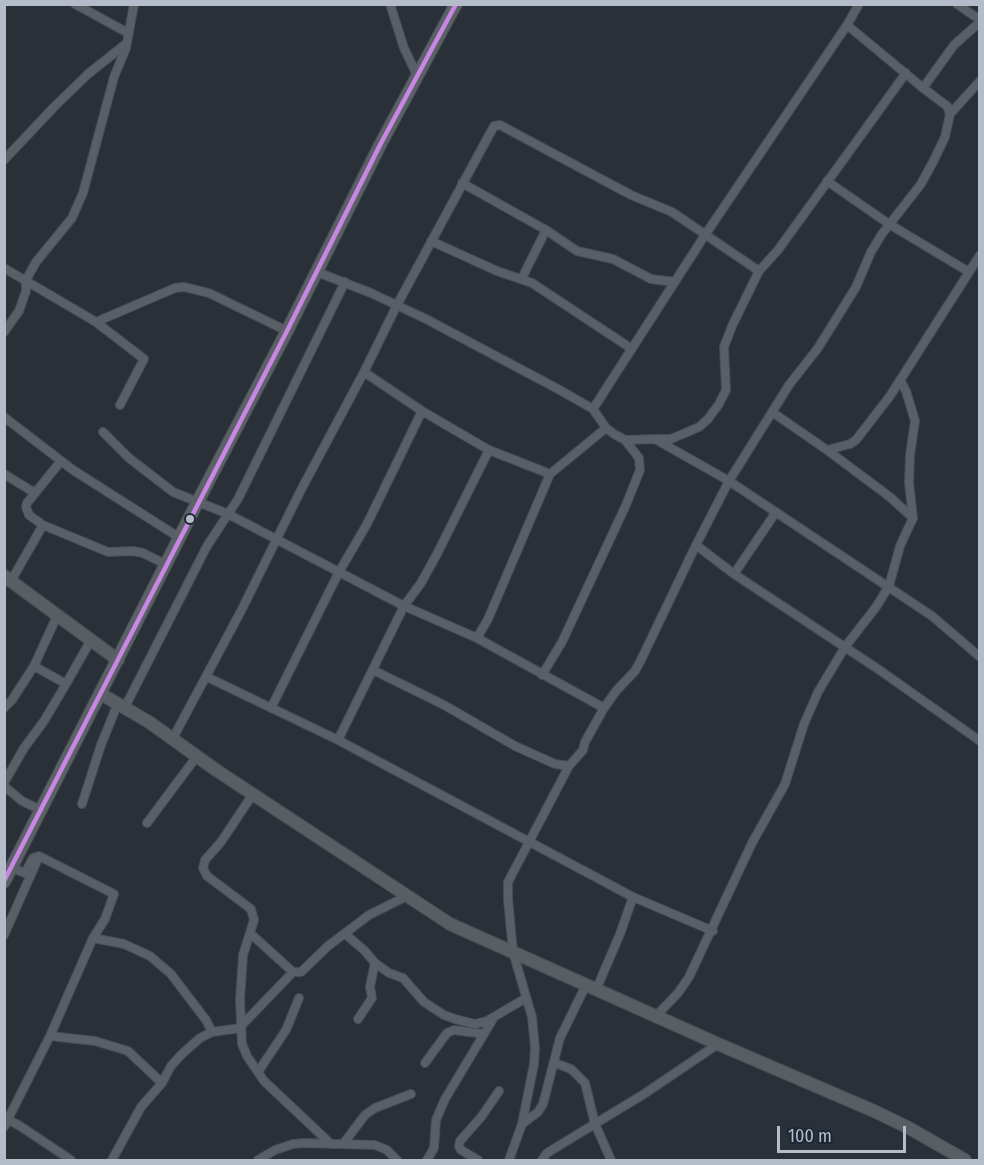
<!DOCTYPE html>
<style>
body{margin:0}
#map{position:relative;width:984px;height:1165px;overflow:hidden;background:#2a3038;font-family:"Fira Sans Condensed",sans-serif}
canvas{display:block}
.frame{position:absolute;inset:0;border:6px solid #b4bcc9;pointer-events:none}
.scale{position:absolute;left:777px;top:1126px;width:129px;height:27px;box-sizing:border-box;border:3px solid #b4bcc9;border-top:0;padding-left:8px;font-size:18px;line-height:21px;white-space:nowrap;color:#b4bcc9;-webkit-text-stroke:4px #1d2633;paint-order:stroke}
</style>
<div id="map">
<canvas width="984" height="1165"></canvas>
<div class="frame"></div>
<div class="scale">100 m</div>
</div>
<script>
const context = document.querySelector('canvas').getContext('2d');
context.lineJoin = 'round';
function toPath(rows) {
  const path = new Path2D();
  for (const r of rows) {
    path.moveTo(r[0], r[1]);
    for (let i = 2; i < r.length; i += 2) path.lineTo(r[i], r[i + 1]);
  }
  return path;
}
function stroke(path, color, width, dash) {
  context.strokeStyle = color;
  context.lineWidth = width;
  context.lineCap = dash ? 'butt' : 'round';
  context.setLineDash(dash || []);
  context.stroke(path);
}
const street = toPath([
 [75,4,128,33],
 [390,4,404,48,417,75],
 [957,4,980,20],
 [847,25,859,4],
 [950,114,980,81],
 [4,160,54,107,88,74,127,43],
 [827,181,889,224,969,272],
 [462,183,546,230,577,251,613,259,651,279,675,282],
 [431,241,497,271,532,283,632,349],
 [4,268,96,322,175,288,184,287,209,293,287,331],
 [317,272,371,293,426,319,558,389,593,409,606,428,614,434,625,440,655,439,729,481,932,616,980,657],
 [522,278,546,230],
 [96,322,144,359,120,405],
 [4,332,19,311,26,291,26,280,36,262,72,218,83,193,114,77,126,48,134,4],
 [364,372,422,411,489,450,550,474,606,428],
 [900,380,906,391,915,421,910,455,909,483,913,518],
 [593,409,705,235,847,25,923,88],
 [772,412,827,450,850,444,856,440,890,396,980,255],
 [4,417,73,470,180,538],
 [103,432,129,458,173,492,228,514,404,606,477,638,488,619,550,474],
 [656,439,671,439,699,427,708,419,719,404,726,390,724,347,732,326,759,271],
 [61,461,27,503,26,507,29,515,43,525,108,552,133,551,143,553,167,565],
 [4,474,35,493],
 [696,545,734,574,878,669,980,741],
 [734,574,776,512],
 [11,581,43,525],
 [477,638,604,708],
 [34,666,66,684,91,640],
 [373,670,444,705,515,746,555,764,569,766],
 [542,675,562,642,626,505,640,470,639,458,625,440],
 [207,677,338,740,404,606,421,583,437,554,489,450],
 [125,707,207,546,238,499,345,282],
 [4,708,12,700,34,666,57,616],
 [271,708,339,572,367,524,422,411],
 [173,738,241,611,301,490,364,372,397,305,494,126,500,125,631,195,672,212,759,271,778,250,906,73],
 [338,740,633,897,713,931],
 [4,783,24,748,44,721,66,684],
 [4,786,22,801,41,810],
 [253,794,221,842,205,860,203,868,207,876,251,909,254,920,243,955,240,1000,242,1044,247,1056,264,1081,331,1144],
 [82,804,101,745,118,703],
 [147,823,197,756],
 [251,934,293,972,301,972,328,946,369,915,407,896],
 [345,934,364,950,375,963,389,973,403,978,424,1002,444,1015,455,1019,475,1024,487,1021,526,998],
 [4,935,37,861],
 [93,938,124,944,150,956,171,974,206,1020,212,1032],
 [596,990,620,934,633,897],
 [656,1016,678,993,689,977,752,843,785,784,804,724,818,692,845,647,876,607,889,586,900,546,913,518,890,497,827,450],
 [358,1019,372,998,370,987,375,963],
 [241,1026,293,972],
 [50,1036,95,1041,128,1051,162,1083],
 [425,1063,447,1033,454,1030,484,1034],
 [555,1063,571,1069,585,1083,595,1124,611,1160],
 [258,1072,286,1030,299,998],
 [5,1118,20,1126,71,1160],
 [522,1124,534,1064,535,1048,532,1017,513,952,508,899,508,882,569,766,583,750,585,742,604,708,616,691,635,671,641,660,696,545,729,481,789,385,818,348,856,287,871,252,882,234,921,184,933,162,945,137,950,114,947,106,923,88,954,45,980,22],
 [4,1127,50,1036,93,938,105,919,114,894,39,856,33,858,25,873,12,868],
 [343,1144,365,1115,375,1108,411,1094],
 [112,1160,141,1107,162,1083,171,1066,182,1054,200,1038,212,1032,241,1028],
 [258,1160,275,1150,293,1144,305,1143,375,1145,387,1150,397,1160],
 [427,1160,434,1148,436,1120,445,1099,493,1019],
 [478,1160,461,1150,459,1146,460,1141,482,1116,499,1091],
 [509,1160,522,1124,538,1112,543,1104,560,1038,586,985],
 [542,1160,547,1153,644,1094,718,1044]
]);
const secondary = toPath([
 [4,576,118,660],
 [101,694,149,722,216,770,450,924,718,1044,874,1111,909,1128,965,1160]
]);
const primary = toPath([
 [4,882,197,503,287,331,380,145,456,4]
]);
stroke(street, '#484c53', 10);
stroke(secondary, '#484c53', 14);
stroke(primary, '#484c55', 14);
stroke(street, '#5a5e66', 8);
stroke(secondary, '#595d64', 12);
stroke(primary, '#5c6168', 12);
stroke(toPath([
 [4,881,287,331,380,145,456,4]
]), '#c787e3', 4.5);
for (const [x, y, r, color] of [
 [190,519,5,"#b4bcc9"]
]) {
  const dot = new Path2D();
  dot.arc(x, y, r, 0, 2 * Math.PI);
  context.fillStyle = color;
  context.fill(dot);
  stroke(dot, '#1d2633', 2);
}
</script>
